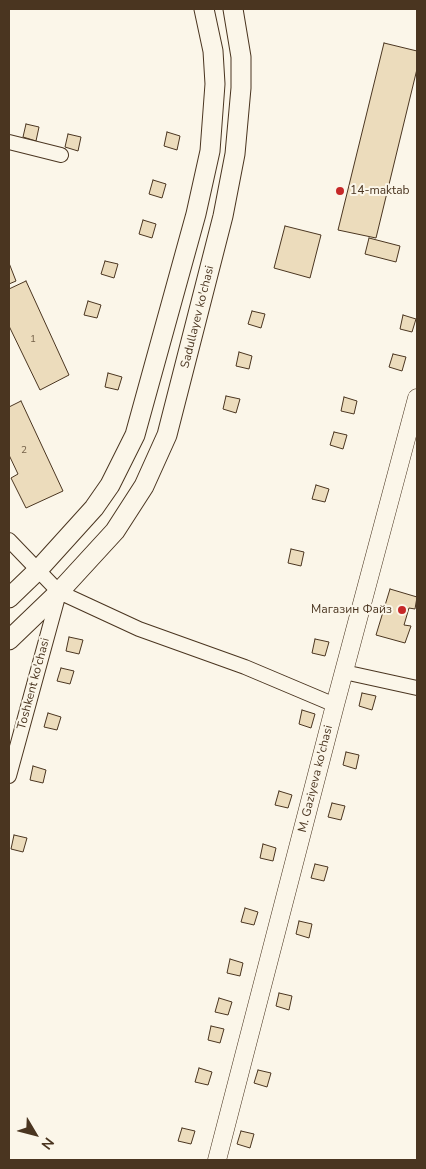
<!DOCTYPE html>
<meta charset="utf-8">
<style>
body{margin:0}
#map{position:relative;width:426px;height:1169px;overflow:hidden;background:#fbf6e9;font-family:"Nunito Sans",sans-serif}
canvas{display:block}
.frame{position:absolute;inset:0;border:10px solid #4a3520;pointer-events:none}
.north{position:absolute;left:10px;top:1109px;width:50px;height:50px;-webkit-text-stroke:4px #fbf6e9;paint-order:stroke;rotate:127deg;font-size:14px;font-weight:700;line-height:20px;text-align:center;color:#4a3520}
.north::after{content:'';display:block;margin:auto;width:18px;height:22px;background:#4a3520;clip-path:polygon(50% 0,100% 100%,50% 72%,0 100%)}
</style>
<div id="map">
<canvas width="426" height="1169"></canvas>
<div class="frame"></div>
<div class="north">N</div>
</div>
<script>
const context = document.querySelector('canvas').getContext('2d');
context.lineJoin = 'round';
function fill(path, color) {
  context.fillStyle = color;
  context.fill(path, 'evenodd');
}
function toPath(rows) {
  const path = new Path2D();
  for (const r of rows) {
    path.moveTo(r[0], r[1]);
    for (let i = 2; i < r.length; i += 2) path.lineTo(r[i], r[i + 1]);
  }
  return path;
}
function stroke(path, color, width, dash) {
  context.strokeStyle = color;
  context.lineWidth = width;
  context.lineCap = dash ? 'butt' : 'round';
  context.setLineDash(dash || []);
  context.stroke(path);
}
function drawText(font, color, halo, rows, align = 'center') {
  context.font = font + ' "Nunito Sans",sans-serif';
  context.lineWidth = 4;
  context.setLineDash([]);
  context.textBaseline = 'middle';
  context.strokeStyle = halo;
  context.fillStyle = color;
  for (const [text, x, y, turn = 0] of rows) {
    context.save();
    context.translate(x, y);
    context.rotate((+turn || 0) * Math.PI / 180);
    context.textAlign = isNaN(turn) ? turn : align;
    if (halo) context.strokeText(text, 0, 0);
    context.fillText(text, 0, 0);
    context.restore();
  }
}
const building = toPath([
 [384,43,417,51,417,69,376,238,338,230,384,43],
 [26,124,39,127,36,141,23,137,26,124],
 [167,132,180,136,177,150,164,146,167,132],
 [68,134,81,137,78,151,65,147,68,134],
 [153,180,166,184,162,198,149,194,153,180],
 [143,220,156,224,152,238,139,234,143,220],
 [285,226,321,235,310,278,274,268,285,226],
 [369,238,400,246,396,262,365,254,369,238],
 [105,261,118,264,114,278,101,274,105,261],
 [9,263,16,281,9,284,9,263],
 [26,281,69,375,40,390,9,326,9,289,26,281],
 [88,301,101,305,97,318,84,315,88,301],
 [252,311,265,314,261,328,248,324,252,311],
 [403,315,416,319,412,332,400,329,403,315],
 [239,352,252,356,249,369,236,366,239,352],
 [393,354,406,357,402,371,389,367,393,354],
 [108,373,122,377,118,390,105,387,108,373],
 [226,396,240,399,236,413,223,409,226,396],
 [344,397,357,401,354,414,341,411,344,397],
 [21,401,63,491,26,508,11,478,18,474,9,455,9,407,21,401],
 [334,432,347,435,343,449,330,445,334,432],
 [316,485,329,489,325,502,312,499,316,485],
 [291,549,304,552,301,566,288,563,291,549],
 [390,589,417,597,415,609,409,608,404,625,411,626,405,643,376,635,390,589],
 [69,637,83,640,79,654,66,651,69,637],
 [315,639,329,642,325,656,312,653,315,639],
 [61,668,74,671,70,684,57,681,61,668],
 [362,693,376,696,372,710,359,706,362,693],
 [302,710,315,714,311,728,299,724,302,710],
 [48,713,61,717,57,730,44,727,48,713],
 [346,752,359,755,356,769,343,765,346,752],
 [33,766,46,770,43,783,30,780,33,766],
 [279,791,292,795,288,808,275,805,279,791],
 [332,803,345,806,341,820,328,817,332,803],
 [14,835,27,838,23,852,11,849,14,835],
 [263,844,276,848,273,861,260,858,263,844],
 [315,864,328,867,324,881,311,878,315,864],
 [245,908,258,912,254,925,241,922,245,908],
 [299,921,312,924,309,938,296,934,299,921],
 [230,959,243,963,240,976,227,973,230,959],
 [279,993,292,996,289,1010,276,1006,279,993],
 [219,998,232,1002,228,1015,215,1012,219,998],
 [211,1026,224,1029,220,1043,208,1040,211,1026],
 [199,1068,212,1072,208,1085,195,1082,199,1068],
 [258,1070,271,1073,267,1087,254,1083,258,1070],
 [182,1128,195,1131,191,1144,178,1141,182,1128],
 [241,1131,254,1134,250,1148,237,1144,241,1131]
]);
fill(building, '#ecdcbc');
stroke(building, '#4a3520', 1);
const minor = toPath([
 [9,142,61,155],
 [9,540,59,592,139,629,245,667,335,705],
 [344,672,417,688],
 [9,776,59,593]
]);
const tertiary = toPath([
 [217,1160,335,705,417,398]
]);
const secondary = toPath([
 [9,598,37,571,94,508,110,485,135,435,196,214,210,151,215,84,213,51,204,9],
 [9,640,59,592,115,531,144,486,167,435,223,216,235,154,241,88,241,57,233,9]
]);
stroke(minor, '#4a3520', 16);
stroke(tertiary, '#4a3520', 19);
stroke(secondary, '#4a3520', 21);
stroke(minor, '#fbf6e9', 14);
stroke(tertiary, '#fbf6e9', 18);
stroke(secondary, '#fbf6e9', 19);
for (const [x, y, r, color] of [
 [340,191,5,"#c62828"],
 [402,610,5,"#c62828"]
]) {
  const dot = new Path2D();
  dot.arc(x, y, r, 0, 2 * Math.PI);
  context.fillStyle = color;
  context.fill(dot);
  stroke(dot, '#fbf6e9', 2);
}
drawText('10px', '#725f47', null, [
 ["1",33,340],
 ["2",24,451]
]);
drawText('12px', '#4a3520', '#fbf6e9', [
 ["14-maktab",350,191],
 ["Магазин Файз",392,610,"right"]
], 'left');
drawText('12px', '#4a3520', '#fbf6e9', [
 ["Sadullayev ko'chasi",198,317,-76],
 ["Toshkent ko'chasi",34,684,-75],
 ["M. Gaziyeva ko'chasi",316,779,-76]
]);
</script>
